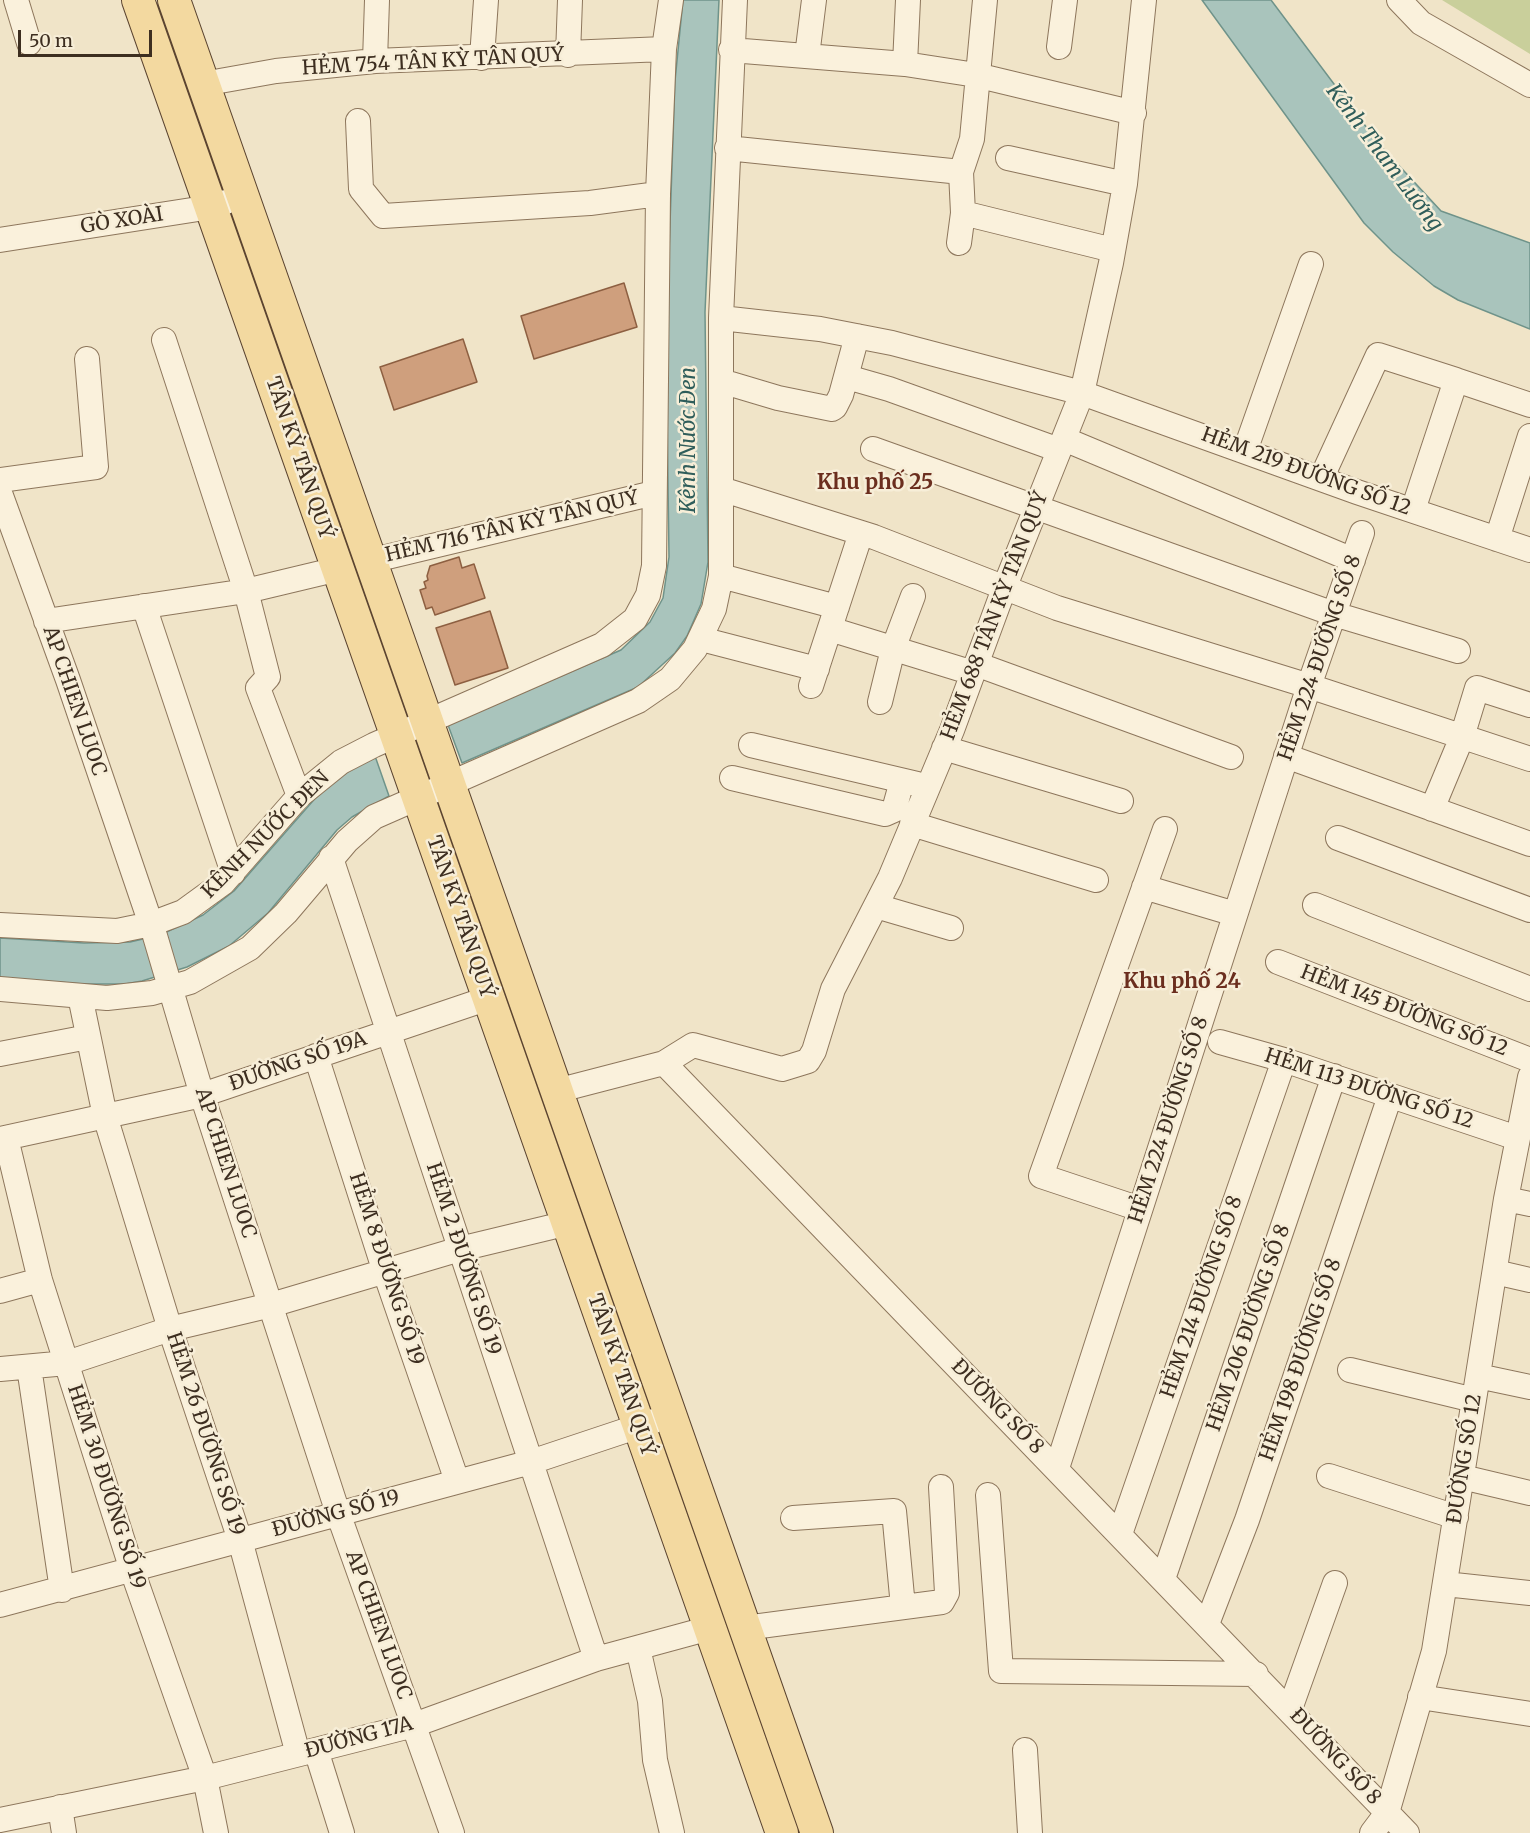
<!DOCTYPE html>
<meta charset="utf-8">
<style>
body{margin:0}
#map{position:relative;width:1530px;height:1833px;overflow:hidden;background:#f0e4c8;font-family:Merriweather,serif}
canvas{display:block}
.scale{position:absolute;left:18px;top:30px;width:134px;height:27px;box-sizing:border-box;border:3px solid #3d2e20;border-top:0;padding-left:8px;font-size:18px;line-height:21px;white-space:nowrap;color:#3d2e20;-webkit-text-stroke:4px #f7eed8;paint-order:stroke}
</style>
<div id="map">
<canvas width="1530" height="1833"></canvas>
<div class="scale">50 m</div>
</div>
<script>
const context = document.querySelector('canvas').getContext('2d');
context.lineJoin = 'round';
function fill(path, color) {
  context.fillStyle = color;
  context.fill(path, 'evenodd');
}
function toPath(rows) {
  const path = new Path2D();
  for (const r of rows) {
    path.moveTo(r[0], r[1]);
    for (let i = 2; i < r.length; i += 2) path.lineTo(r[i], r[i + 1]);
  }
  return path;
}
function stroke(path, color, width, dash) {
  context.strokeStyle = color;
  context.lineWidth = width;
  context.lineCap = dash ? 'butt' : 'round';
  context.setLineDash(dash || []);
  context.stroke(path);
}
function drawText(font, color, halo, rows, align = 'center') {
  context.font = font + ' Merriweather,serif';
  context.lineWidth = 5;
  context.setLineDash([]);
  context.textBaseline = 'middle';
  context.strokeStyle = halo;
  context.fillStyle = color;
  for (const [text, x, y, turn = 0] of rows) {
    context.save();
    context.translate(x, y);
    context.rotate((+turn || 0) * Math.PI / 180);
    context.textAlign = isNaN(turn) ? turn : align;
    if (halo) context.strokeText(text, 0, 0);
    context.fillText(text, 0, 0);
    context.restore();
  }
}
fill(toPath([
 [1442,0,1530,0,1530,54]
]), '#c9cf9b');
const water = toPath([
 [683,0,719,0,705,312,708,562,701,604,687,636,675,653,638,687,462,763,448,725,621,650,650,622,663,598,669,557,666,338,675,81,683,0],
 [1202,0,1271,0,1379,144,1441,211,1530,243,1530,329,1458,300,1434,286,1393,252,1364,223,1202,0],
 [375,756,389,796,352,817,337,830,268,913,229,946,187,967,142,981,125,984,84,984,0,978,0,938,84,943,130,942,160,935,203,915,234,891,319,794,344,774,375,756]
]);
fill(water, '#a9c4bc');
stroke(water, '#6f938a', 1.5);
const building = toPath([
 [624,283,637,327,534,359,521,316,624,283],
 [463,339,477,382,394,410,380,367,463,339],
 [459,557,462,568,474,564,485,598,435,615,432,607,426,609,420,590,426,588,424,582,428,580,427,576,430,566,459,557],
 [490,611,508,668,455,685,436,628,490,611]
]);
fill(building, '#cf9f7d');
stroke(building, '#8d5f41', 1.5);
const minor = toPath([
 [16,0,29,43],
 [1399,0,1421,23,1530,85],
 [1059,47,1065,0],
 [731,50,905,64,976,75,1134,113],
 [568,55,570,0],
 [807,56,814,0],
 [482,58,486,0],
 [375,61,377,0],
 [905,64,908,0],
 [203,84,276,71,375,61,664,49],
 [358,121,361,189,383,216,590,203,658,194],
 [727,148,961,172],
 [1008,158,1125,184],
 [963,213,1113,250],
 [0,240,211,207,226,202],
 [959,243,963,213,961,172,972,139,985,0],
 [721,318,820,329,892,343,1082,393,1357,492,1530,550],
 [164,340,246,591,268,677,258,688,299,796],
 [847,377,889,389,1059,450],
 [721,381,778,398,832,409,835,407,841,395,857,336],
 [1064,439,1353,560],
 [873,449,1334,614,1458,651],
 [1245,451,1311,264],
 [1321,479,1378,355,1456,380],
 [0,480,96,467,87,359],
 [721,489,874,537,1057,608,1309,686,1530,759],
 [0,493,68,680,155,936,202,1095,338,1513,452,1833],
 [1413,510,1456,380,1530,405],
 [1497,539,1530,436],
 [370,561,654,493],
 [721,576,837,607],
 [144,606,233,873],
 [46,621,246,591,338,569],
 [830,629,973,673],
 [701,639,817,669],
 [976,664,1231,757],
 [811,686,861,533],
 [880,702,893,649,913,596],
 [751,745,917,784],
 [944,748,1121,801],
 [1286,756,1530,844],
 [732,778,885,814,894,810,902,781],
 [1432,809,1462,737,1477,688,1530,705],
 [912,824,1096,880],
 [1338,838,1530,910],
 [331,858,596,1659],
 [1144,887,1235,914],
 [1315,905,1530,989],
 [876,906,951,928],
 [0,925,117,931,151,924,183,912,223,883,299,796,341,762,374,745,602,645,635,619,648,595,654,566,658,194,664,49,671,0],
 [1278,962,1530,1060],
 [0,989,107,998,152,993,190,982,250,948,286,913,347,841,374,817,638,701,670,679,695,649,714,609,721,576,721,318,735,0],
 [80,996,105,1116,170,1329,240,1540,298,1754],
 [1220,1042,1284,1060,1517,1138],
 [0,1054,88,1037],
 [316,1056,385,1272,457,1481],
 [664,1063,693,1045,782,1069,808,1061,814,1051,833,989,890,878,952,730,1005,586,1082,393,1111,263,1125,184,1144,0],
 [556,1091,664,1063,1407,1833],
 [6,1138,40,1280,132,1570,205,1778,216,1833],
 [0,1139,202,1095,489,998],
 [1506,1199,1530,1204],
 [1140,1209,1041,1176,1165,829],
 [1495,1272,1530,1280],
 [0,1291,40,1280],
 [29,1367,62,1590],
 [0,1369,67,1363,170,1329,271,1305,460,1249,568,1223],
 [1350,1370,1474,1400],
 [1478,1376,1530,1387],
 [1057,1468,1309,686,1362,533],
 [1329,1476,1456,1517],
 [1462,1477,1530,1493],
 [988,1495,1001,1671,1256,1674],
 [793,1518,894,1511,903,1607],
 [1120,1534,1284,1060],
 [1163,1579,1334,1076],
 [1445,1584,1530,1593],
 [0,1605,531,1462,654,1421],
 [1207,1624,1247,1520,1390,1096],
 [745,1628,942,1602,947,1593,941,1487],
 [638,1648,650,1701,655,1760,672,1833],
 [1420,1697,1530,1714],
 [1290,1709,1335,1583],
 [316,1750,342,1833],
 [1025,1750,1030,1833],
 [60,1807,64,1833],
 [0,1820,205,1778,414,1725,596,1659,710,1628],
 [1372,1833,1387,1813,1434,1651,1506,1199,1530,1077]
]);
const major = toPath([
 [138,0,782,1833],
 [174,0,817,1833]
]);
stroke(minor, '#8d765c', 26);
stroke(major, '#5b4430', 34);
stroke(minor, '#faf1dc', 24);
stroke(major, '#f3d9a0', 32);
drawText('20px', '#3d2e20', '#f7eed8', [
 ["HẺM 754 TÂN KỲ TÂN QUÝ",433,62,-3],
 ["GÒ XOÀI",122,221,-9],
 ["TÂN KỲ TÂN QUÝ",299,458,71],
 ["HẺM 219 ĐƯỜNG SỐ 12",1306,472,20],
 ["HẺM 716 TÂN KỲ TÂN QUÝ",512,527,-13],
 ["HẺM 688 TÂN KỲ TÂN QUÝ",995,616,-69],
 ["HẺM 224 ĐƯỜNG SỐ 8",1320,658,-71],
 ["AP CHIEN LUOC",74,701,71],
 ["KÊNH NƯỚC ĐEN",266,835,-45],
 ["TÂN KỲ TÂN QUÝ",460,917,71],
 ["HẺM 145 ĐƯỜNG SỐ 12",1404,1011,21],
 ["ĐƯỜNG SỐ 19A",298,1062,-19],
 ["HẺM 113 ĐƯỜNG SỐ 12",1369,1089,18],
 ["HẺM 224 ĐƯỜNG SỐ 8",1169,1120,-72],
 ["AP CHIEN LUOC",225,1163,72],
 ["HẺM 2 ĐƯỜNG SỐ 19",463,1259,72],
 ["HẺM 8 ĐƯỜNG SỐ 19",386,1269,72],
 ["HẺM 214 ĐƯỜNG SỐ 8",1202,1297,-71],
 ["HẺM 206 ĐƯỜNG SỐ 8",1249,1328,-71],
 ["HẺM 198 ĐƯỜNG SỐ 8",1301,1360,-71],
 ["TÂN KỲ TÂN QUÝ",621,1375,71],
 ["ĐƯỜNG SỐ 8",997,1407,46],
 ["HẺM 26 ĐƯỜNG SỐ 19",205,1434,72],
 ["ĐƯỜNG SỐ 12",1465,1459,-81],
 ["HẺM 30 ĐƯỜNG SỐ 19",106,1487,72],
 ["ĐƯỜNG SỐ 19",336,1514,-15],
 ["AP CHIEN LUOC",378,1625,70],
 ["ĐƯỜNG 17A",359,1738,-15],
 ["ĐƯỜNG SỐ 8",1335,1757,47]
]);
drawText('italic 21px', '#2f5d5a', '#f7eed8', [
 ["Kênh Tham Lương",1384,158,53],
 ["Kênh Nước Đen",689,440,-90]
]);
drawText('bold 21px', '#6b2e1e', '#f7eed8', [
 ["Khu phố 25",875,483],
 ["Khu phố 24",1182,982]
]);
</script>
